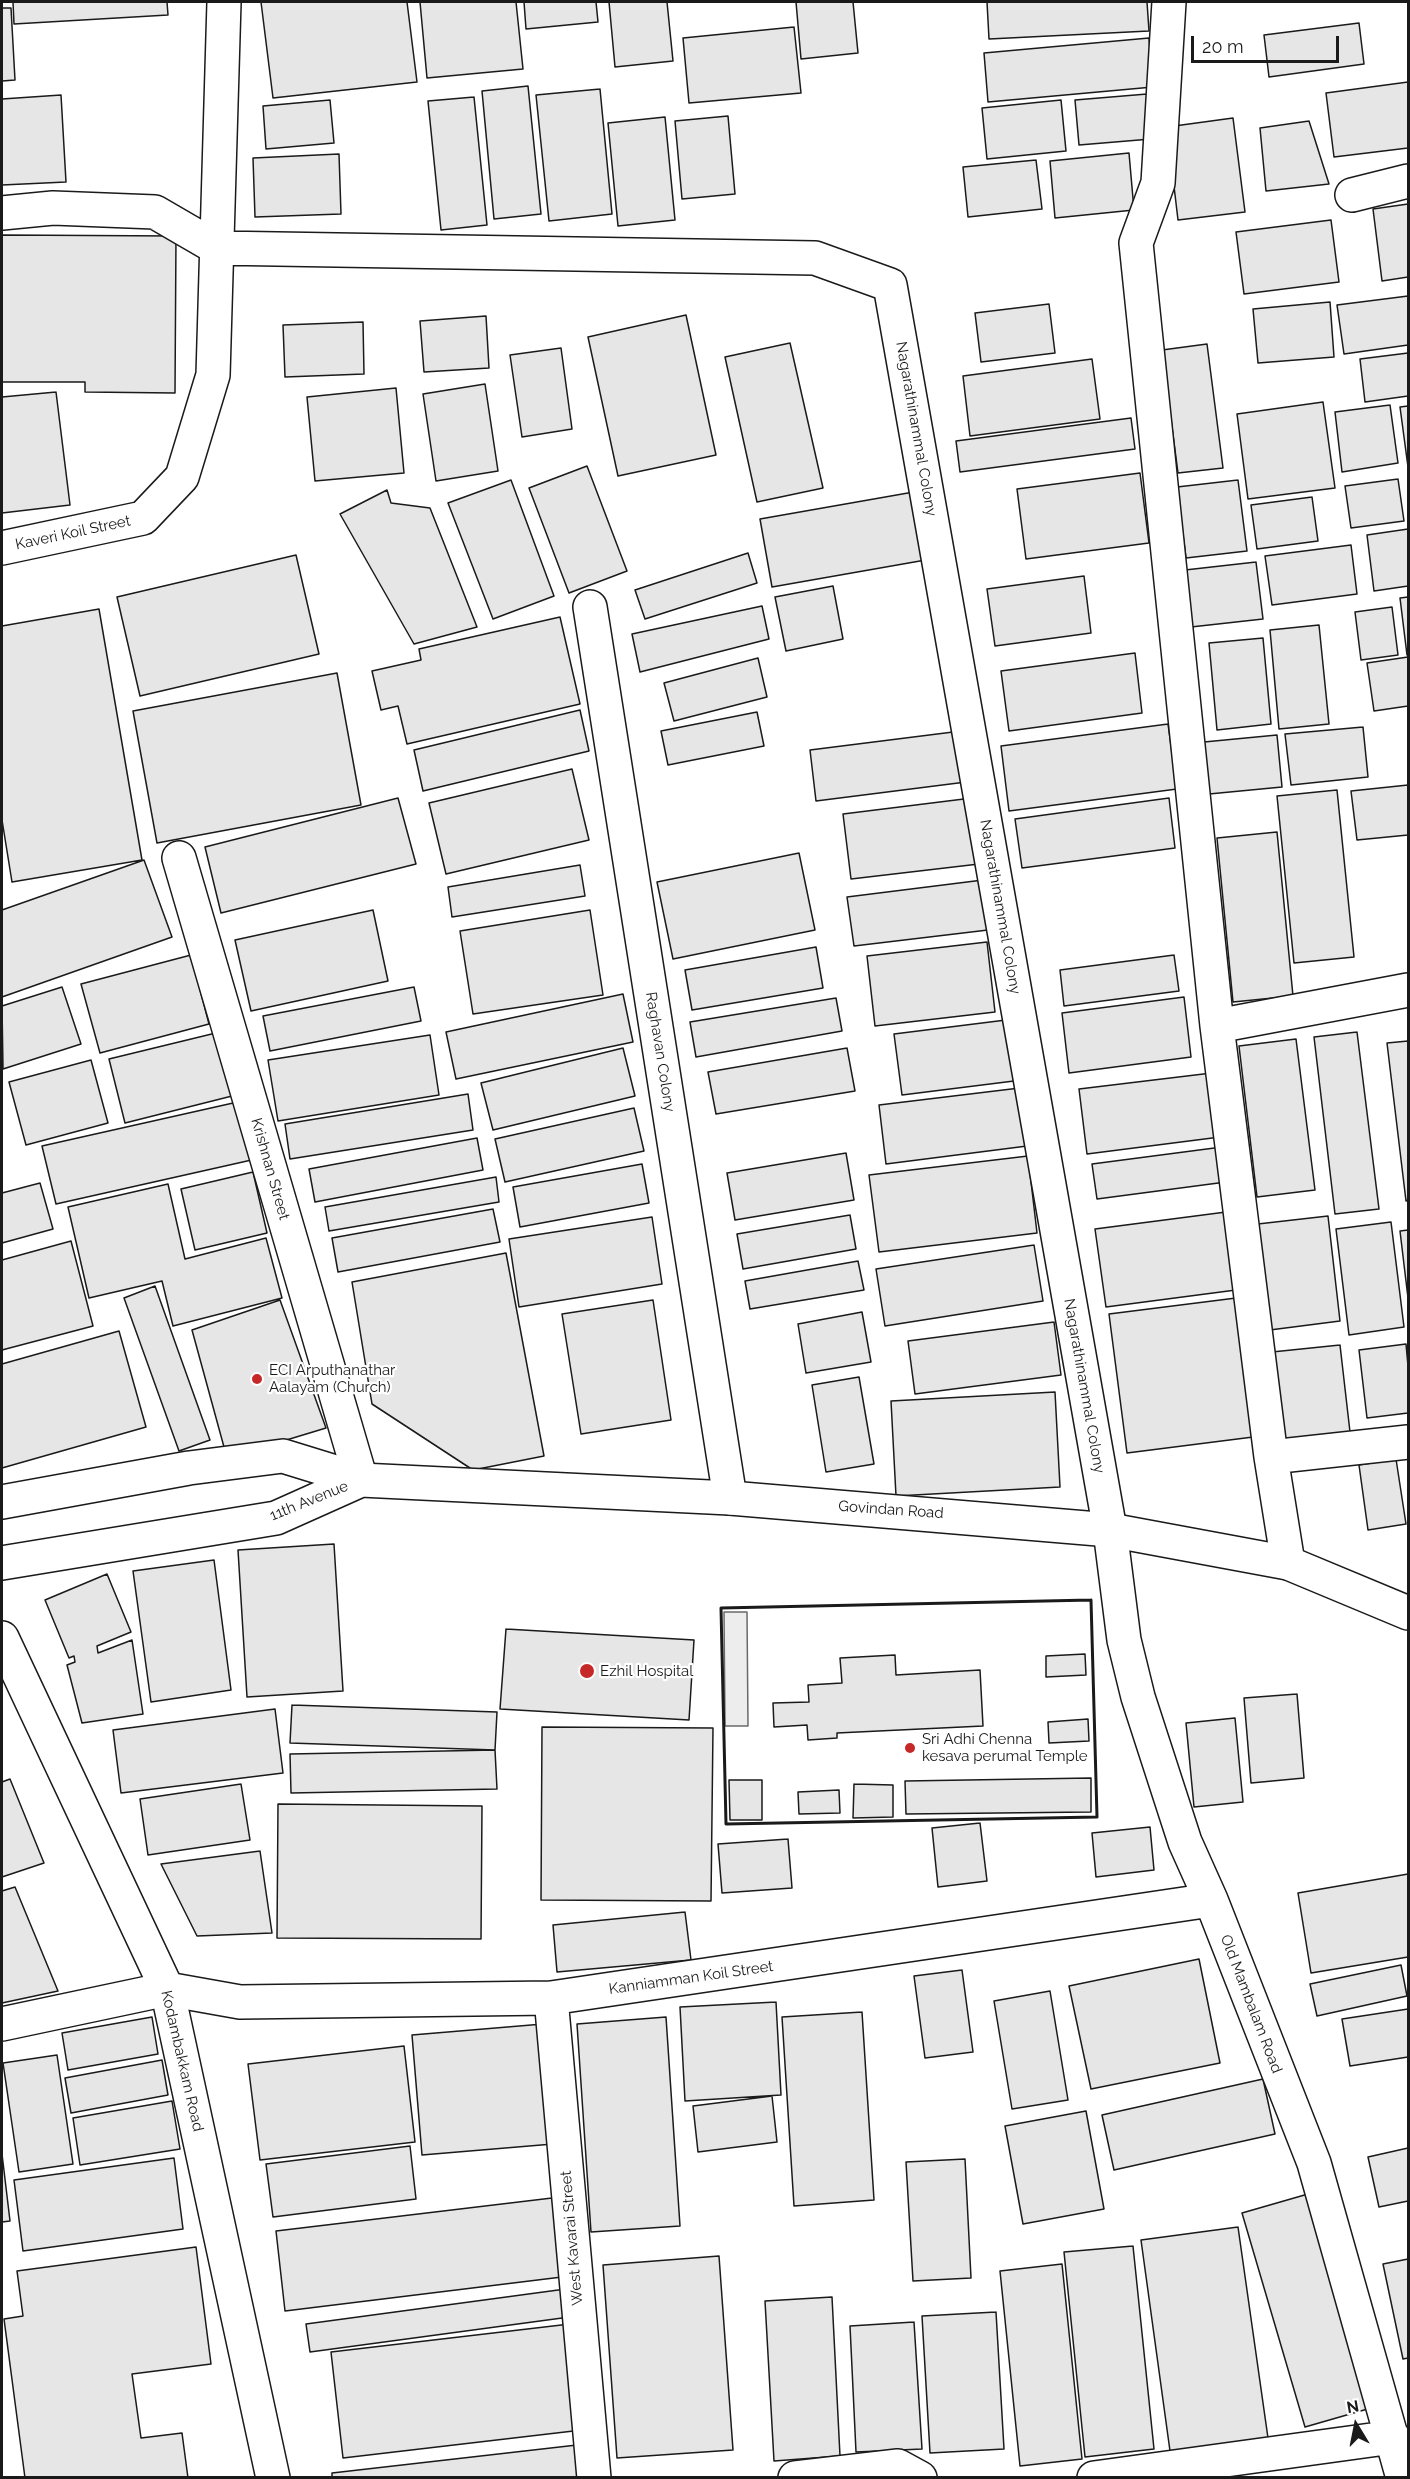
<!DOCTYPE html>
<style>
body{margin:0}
#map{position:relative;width:1410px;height:2479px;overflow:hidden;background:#fff;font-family:Raleway,sans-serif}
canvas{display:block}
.frame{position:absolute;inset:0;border:3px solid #1a1a1a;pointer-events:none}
.north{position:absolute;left:1326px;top:2395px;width:60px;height:60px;-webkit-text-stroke:4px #fff;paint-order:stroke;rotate:350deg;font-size:16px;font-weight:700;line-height:24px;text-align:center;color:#1a1a1a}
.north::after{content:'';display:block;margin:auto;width:21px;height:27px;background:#1a1a1a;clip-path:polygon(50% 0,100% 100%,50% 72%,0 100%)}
.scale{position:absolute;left:1191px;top:36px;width:148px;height:27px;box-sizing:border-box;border:3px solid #1a1a1a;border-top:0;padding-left:8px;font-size:18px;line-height:21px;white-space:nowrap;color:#1a1a1a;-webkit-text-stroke:4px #fff;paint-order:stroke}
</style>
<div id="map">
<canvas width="1410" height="2479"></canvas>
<div class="frame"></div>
<div class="north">N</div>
<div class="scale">20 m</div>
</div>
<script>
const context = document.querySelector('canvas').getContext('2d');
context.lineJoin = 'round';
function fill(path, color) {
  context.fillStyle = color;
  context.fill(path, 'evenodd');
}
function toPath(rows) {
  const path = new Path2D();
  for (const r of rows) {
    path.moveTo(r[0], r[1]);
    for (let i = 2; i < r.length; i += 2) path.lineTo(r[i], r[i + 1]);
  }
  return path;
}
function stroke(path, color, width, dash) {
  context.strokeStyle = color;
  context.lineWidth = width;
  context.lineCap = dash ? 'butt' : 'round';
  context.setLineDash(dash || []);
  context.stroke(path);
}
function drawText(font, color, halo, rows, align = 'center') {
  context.font = font + ' Raleway,sans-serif';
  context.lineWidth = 4.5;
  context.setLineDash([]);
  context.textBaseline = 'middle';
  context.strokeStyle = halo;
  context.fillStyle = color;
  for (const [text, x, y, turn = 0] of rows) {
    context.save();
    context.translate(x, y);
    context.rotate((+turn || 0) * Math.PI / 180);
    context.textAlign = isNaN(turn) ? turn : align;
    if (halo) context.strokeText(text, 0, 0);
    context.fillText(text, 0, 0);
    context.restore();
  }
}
const built = toPath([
 [724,1612,747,1612,748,1726,725,1726,724,1612]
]);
fill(built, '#ededed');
stroke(built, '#6a6a6a', 1.5);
const building = toPath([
 [13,2,167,2,168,15,14,24,13,2],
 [261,2,407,2,417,82,273,98,261,2],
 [420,2,516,2,523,69,427,78,420,2],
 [524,2,596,2,598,22,526,29,524,2],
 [609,2,667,2,673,61,615,67,609,2],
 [796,2,853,2,858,53,801,59,796,2],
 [987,2,1147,2,1149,31,989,39,987,2],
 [2,8,11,8,15,80,2,81,2,8],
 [1359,23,1364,64,1269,77,1264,35,1359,23],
 [794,27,801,93,689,103,683,38,794,27],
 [1149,38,1153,87,988,102,984,53,1149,38],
 [1408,82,1408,148,1334,157,1326,93,1408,82],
 [528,86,541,214,494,219,482,91,528,86],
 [600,89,612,214,549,221,536,95,600,89],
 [1147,94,1151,139,1079,145,1075,100,1147,94],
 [61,95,66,182,2,185,2,99,61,95],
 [474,97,487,225,441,230,428,101,474,97],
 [330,100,334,143,266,149,263,106,330,100],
 [1061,100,1066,151,987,159,982,108,1061,100],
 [728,116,735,194,682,199,675,121,728,116],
 [665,117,675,220,618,226,608,123,665,117],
 [1233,118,1245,212,1178,220,1167,127,1233,118],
 [1309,121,1329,184,1266,191,1260,128,1309,121],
 [1129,153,1134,210,1055,218,1050,161,1129,153],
 [339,154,341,214,255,217,253,158,339,154],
 [1036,160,1042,209,968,217,963,167,1036,160],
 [1408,204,1408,277,1382,281,1373,209,1408,204],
 [1331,220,1339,282,1244,294,1236,232,1331,220],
 [2,235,176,236,175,393,85,392,85,382,2,382,2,235],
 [1408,296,1408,345,1344,354,1337,305,1408,296],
 [1330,302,1334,357,1258,363,1253,309,1330,302],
 [1049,304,1055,353,981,362,975,313,1049,304],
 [686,315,716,455,618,476,588,337,686,315],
 [486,316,489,368,424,372,420,321,486,316],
 [363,322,364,374,285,377,283,325,363,322],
 [790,343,823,488,757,502,725,357,790,343],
 [1207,344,1223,468,1178,473,1162,350,1207,344],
 [561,348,572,429,522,437,510,355,561,348],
 [1408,353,1408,396,1365,402,1360,359,1408,353],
 [1092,359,1100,419,970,436,963,376,1092,359],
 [485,384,498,471,436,481,423,394,485,384],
 [396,388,404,473,315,481,307,397,396,388],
 [56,392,70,505,2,513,2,397,56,392],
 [1323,402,1335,488,1248,499,1237,414,1323,402],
 [1390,405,1398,463,1342,472,1335,412,1390,405],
 [1408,406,1408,467,1400,407,1408,406],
 [1131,418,1135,449,960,472,956,441,1131,418],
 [587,466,627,571,569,593,529,488,587,466],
 [1140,473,1149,543,1026,559,1017,489,1140,473],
 [1398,479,1404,521,1351,528,1345,486,1398,479],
 [511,480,554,596,493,619,448,503,511,480],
 [1238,480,1247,551,1186,558,1177,487,1238,480],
 [387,490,391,503,430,508,477,627,414,644,340,514,387,490],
 [925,490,937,558,772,587,760,519,925,490],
 [1312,497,1318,541,1257,549,1251,505,1312,497],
 [1408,529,1408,586,1374,591,1367,535,1408,529],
 [1351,545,1357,594,1272,605,1265,556,1351,545],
 [748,553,757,583,645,619,635,590,748,553],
 [296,555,319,654,140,696,117,597,296,555],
 [1256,562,1263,619,1191,627,1185,570,1256,562],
 [1084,576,1091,633,995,646,987,589,1084,576],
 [833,586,843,639,786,651,775,597,833,586],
 [1408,597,1408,655,1407,655,1400,598,1408,597],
 [762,606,769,639,640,672,632,634,762,606],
 [1392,607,1398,655,1361,660,1355,612,1392,607],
 [99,609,142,860,12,882,2,820,2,626,99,609],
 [560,617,580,704,407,744,398,706,381,710,372,671,421,660,419,649,560,617],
 [1319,625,1329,724,1279,729,1270,630,1319,625],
 [1263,638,1271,724,1217,730,1209,643,1263,638],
 [1135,653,1142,713,1009,731,1001,671,1135,653],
 [1408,657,1408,706,1374,711,1367,663,1408,657],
 [758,658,767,697,674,721,664,683,758,658],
 [337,673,361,805,157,843,133,711,337,673],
 [580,710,589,751,423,791,414,750,580,710],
 [757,712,764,746,668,765,661,731,757,712],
 [1168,724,1177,789,1009,811,1001,746,1168,724],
 [1363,727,1368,777,1291,785,1285,734,1363,727],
 [969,730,974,781,816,801,810,750,969,730],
 [1277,735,1282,787,1209,794,1204,742,1277,735],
 [572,769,589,840,446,874,429,803,572,769],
 [1408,785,1408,835,1357,840,1351,791,1408,785],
 [1337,790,1354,957,1294,963,1277,796,1337,790],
 [398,798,416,864,221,913,205,847,398,798],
 [972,798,979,864,851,879,843,814,972,798],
 [1169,798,1175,848,1022,868,1015,819,1169,798],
 [1277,832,1293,996,1233,1002,1217,838,1277,832],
 [799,853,815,930,673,959,657,882,799,853],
 [144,860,172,937,2,997,2,910,144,860],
 [580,865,585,896,452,917,448,887,580,865],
 [983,880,988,930,854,946,847,897,983,880],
 [373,910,388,981,251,1011,235,940,373,910],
 [590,910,603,995,473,1014,460,931,590,910],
 [987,942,995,1012,875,1026,867,956,987,942],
 [816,947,823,988,692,1010,685,970,816,947],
 [191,955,209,1024,100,1053,81,984,191,955],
 [1174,955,1179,991,1064,1006,1060,970,1174,955],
 [62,987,81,1044,3,1069,2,1006,62,987],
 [414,987,421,1021,270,1051,263,1016,414,987],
 [623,994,633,1042,456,1079,446,1032,623,994],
 [1184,997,1191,1057,1069,1073,1062,1013,1184,997],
 [836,998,842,1031,696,1057,690,1022,836,998],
 [1006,1020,1014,1081,902,1095,894,1034,1006,1020],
 [224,1031,240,1094,125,1123,109,1059,224,1031],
 [1357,1032,1379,1209,1335,1214,1314,1037,1357,1032],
 [430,1035,439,1095,278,1121,268,1060,430,1035],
 [1296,1039,1315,1190,1257,1197,1239,1046,1296,1039],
 [1408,1041,1408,1200,1406,1201,1387,1043,1408,1041],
 [623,1048,635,1096,493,1130,481,1083,623,1048],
 [847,1048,855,1091,716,1114,708,1072,847,1048],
 [91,1060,108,1123,26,1145,9,1082,91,1060],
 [1220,1072,1228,1136,1087,1154,1079,1089,1220,1072],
 [1028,1087,1035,1145,886,1164,879,1105,1028,1087],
 [468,1094,473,1130,290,1159,285,1124,468,1094],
 [242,1101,256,1159,56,1204,42,1146,242,1101],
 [634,1108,644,1151,505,1182,495,1139,634,1108],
 [477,1138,483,1170,315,1202,309,1169,477,1138],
 [1222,1147,1226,1182,1097,1199,1092,1164,1222,1147],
 [846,1153,854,1200,735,1220,727,1173,846,1153],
 [1028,1156,1037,1233,879,1252,869,1175,1028,1156],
 [642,1164,649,1203,520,1227,513,1187,642,1164],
 [253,1172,267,1233,195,1250,181,1189,253,1172],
 [496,1177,499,1202,329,1231,325,1207,496,1177],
 [40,1183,53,1229,2,1243,2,1193,40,1183],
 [168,1184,185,1259,266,1238,282,1298,173,1326,162,1281,89,1298,68,1207,168,1184],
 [493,1209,500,1242,338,1272,332,1238,493,1209],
 [1226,1212,1236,1290,1106,1307,1095,1229,1226,1212],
 [850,1215,856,1249,743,1269,737,1234,850,1215],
 [1328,1216,1340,1321,1262,1331,1249,1225,1328,1216],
 [652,1217,662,1284,519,1307,509,1239,652,1217],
 [1391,1222,1404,1327,1349,1335,1336,1229,1391,1222],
 [1408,1230,1408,1298,1400,1231,1408,1230],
 [71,1241,93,1326,2,1350,2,1260,71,1241],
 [1034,1245,1043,1301,885,1326,876,1269,1034,1245],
 [506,1253,544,1456,473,1470,372,1404,352,1282,506,1253],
 [858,1261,864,1290,750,1309,745,1281,858,1261],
 [155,1286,210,1440,179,1451,124,1298,155,1286],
 [1244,1297,1261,1436,1127,1453,1109,1314,1244,1297],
 [280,1300,326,1428,227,1458,192,1330,280,1300],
 [653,1300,671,1420,581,1434,562,1314,653,1300],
 [862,1312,871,1362,806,1373,798,1324,862,1312],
 [1054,1322,1061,1375,915,1394,908,1341,1054,1322],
 [119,1331,146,1427,2,1468,2,1364,119,1331],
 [1406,1344,1408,1366,1408,1413,1367,1418,1359,1350,1406,1344],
 [1340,1345,1350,1432,1282,1440,1272,1352,1340,1345],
 [859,1377,874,1464,826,1472,812,1385,859,1377],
 [1055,1392,1060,1487,896,1496,891,1401,1055,1392],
 [1396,1459,1406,1524,1368,1530,1359,1465,1396,1459],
 [334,1544,343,1691,247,1697,238,1550,334,1544],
 [214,1560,231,1690,151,1702,133,1571,214,1560],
 [107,1574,131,1632,97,1646,98,1653,132,1640,143,1714,82,1723,67,1665,75,1662,74,1656,69,1658,45,1600,107,1574],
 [506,1629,694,1640,689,1720,500,1709,506,1629],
 [1085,1654,1086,1675,1046,1677,1046,1656,1085,1654],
 [895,1655,896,1675,980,1670,983,1726,837,1733,837,1738,808,1740,807,1725,774,1727,773,1703,809,1702,808,1685,842,1683,840,1658,895,1655],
 [1297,1694,1304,1778,1251,1783,1244,1698,1297,1694],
 [292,1705,497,1712,495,1750,290,1743,292,1705],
 [275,1709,283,1773,121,1793,113,1730,275,1709],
 [1235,1718,1243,1802,1194,1807,1186,1723,1235,1718],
 [1088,1719,1089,1741,1049,1743,1048,1722,1088,1719],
 [542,1727,713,1728,711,1901,541,1900,542,1727],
 [495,1750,497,1789,291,1793,290,1754,495,1750],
 [1091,1778,1091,1812,906,1814,905,1781,1091,1778],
 [10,1779,44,1863,2,1877,2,1782,10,1779],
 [729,1780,762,1780,762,1820,730,1820,729,1780],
 [241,1784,250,1840,148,1855,140,1799,241,1784],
 [854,1784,893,1785,893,1817,853,1818,854,1784],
 [839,1790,840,1813,799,1814,798,1792,839,1790],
 [278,1804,482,1806,481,1939,277,1938,278,1804],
 [980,1823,987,1881,938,1887,932,1828,980,1823],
 [1150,1827,1154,1870,1096,1877,1092,1833,1150,1827],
 [788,1839,792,1888,722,1893,718,1844,788,1839],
 [260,1851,272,1933,197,1936,161,1864,260,1851],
 [1408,1874,1408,1957,1311,1973,1298,1893,1408,1874],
 [15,1887,58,1991,2,2003,2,1891,15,1887],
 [685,1912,691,1960,557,1972,553,1925,685,1912],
 [1199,1959,1220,2063,1091,2089,1069,1986,1199,1959],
 [1401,1965,1407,1996,1317,2016,1310,1984,1401,1965],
 [962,1970,973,2052,925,2058,914,1976,962,1970],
 [1050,1991,1068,2100,1012,2109,994,2001,1050,1991],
 [776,2002,781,2095,685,2101,680,2007,776,2002],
 [1408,2009,1408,2057,1350,2066,1342,2019,1408,2009],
 [862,2012,874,2200,794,2206,782,2017,862,2012],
 [152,2017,158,2054,68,2070,62,2033,152,2017],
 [666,2017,680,2226,591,2232,577,2024,666,2017],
 [543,2024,553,2144,422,2155,412,2035,543,2024],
 [404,2046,415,2142,260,2160,248,2064,404,2046],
 [57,2055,73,2164,19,2172,3,2063,57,2055],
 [162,2060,168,2095,71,2113,65,2078,162,2060],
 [1263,2079,1275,2134,1114,2170,1102,2115,1263,2079],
 [772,2096,777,2142,698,2152,693,2106,772,2096],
 [172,2101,180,2149,80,2165,73,2118,172,2101],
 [1086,2111,1104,2209,1023,2224,1005,2126,1086,2111],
 [410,2146,416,2199,273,2217,266,2164,410,2146],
 [1408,2148,1408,2201,1379,2207,1368,2157,1408,2148],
 [2,2154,10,2221,2,2222,2,2154],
 [174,2158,183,2229,23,2251,14,2180,174,2158],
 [965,2159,971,2278,913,2281,906,2162,965,2159],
 [1308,2194,1371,2408,1305,2427,1242,2213,1308,2194],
 [552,2198,562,2277,285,2311,276,2231,552,2198],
 [1238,2227,1268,2438,1170,2451,1141,2240,1238,2227],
 [1133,2246,1154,2449,1085,2457,1064,2252,1133,2246],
 [196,2247,211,2364,132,2374,141,2438,182,2433,188,2478,25,2478,4,2319,23,2316,17,2271,196,2247],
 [719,2256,733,2450,617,2458,603,2265,719,2256],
 [1408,2259,1408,2358,1403,2359,1383,2264,1408,2259],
 [1062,2264,1082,2459,1020,2466,1000,2271,1062,2264],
 [573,2288,577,2316,310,2352,306,2324,573,2288],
 [832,2297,840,2456,774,2461,765,2301,832,2297],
 [996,2312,1004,2449,930,2453,922,2316,996,2312],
 [914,2322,922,2449,856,2452,850,2326,914,2322],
 [570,2324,582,2430,343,2458,331,2352,570,2324],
 [577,2445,580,2478,332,2478,332,2473,577,2445]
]);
fill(building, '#e6e6e6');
stroke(building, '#1a1a1a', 1.5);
const street = toPath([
 [1169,2,1158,183,1136,243,1217,1026,1271,1457,1288,1563],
 [1352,195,1408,181],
 [2,213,53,208,155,212,217,248,815,258,890,285,1110,1530,1124,1640,1138,1697,1185,1842,1211,1900,1314,2163,1403,2478],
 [2,548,143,518,182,477,213,375,224,2],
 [590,607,730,1498],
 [179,858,361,1480],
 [1217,1026,1408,990],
 [1271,1457,1408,1442],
 [551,1998,594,2478],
 [2,2024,167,1989,240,2002,551,1998,1211,1900],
 [795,2478,898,2466,920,2478],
 [1094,2478,1393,2437]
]);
const secondary = toPath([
 [2,1502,189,1468,283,1456,361,1480,730,1498,1110,1530,1288,1563,1408,1613],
 [2,1563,276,1518,361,1480],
 [2,1638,167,1989,273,2478]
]);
stroke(street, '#1a1a1a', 36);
stroke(secondary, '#1a1a1a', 36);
stroke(street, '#fff', 33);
stroke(secondary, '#fff', 33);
stroke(toPath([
 [1091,1600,1097,1817,726,1824,721,1608,1091,1600]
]), '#1a1a1a', 3);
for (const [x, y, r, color] of [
 [257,1379,6,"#c62828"],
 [587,1671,8,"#c62828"],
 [910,1748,6,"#c62828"]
]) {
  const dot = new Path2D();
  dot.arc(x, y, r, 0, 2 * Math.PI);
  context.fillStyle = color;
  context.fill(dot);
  stroke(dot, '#fff', 2);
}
drawText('15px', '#1a1a1a', '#fff', [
 ["Nagarathinammal Colony",916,429,80],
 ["Kaveri Koil Street",73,533,-12],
 ["Nagarathinammal Colony",1000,907,80],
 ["Raghavan Colony",660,1052,81],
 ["Krishnan Street",270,1169,74],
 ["Nagarathinammal Colony",1084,1386,80],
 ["11th Avenue",309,1501,-22],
 ["Govindan Road",891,1510,4],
 ["Kanniamman Koil Street",691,1978,-8],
 ["Old Mambalam Road",1251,2004,69],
 ["Kodambakkam Road",182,2061,77],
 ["West Kavarai Street",572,2238,-95]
]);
drawText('15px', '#1a1a1a', '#fff', [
 ["ECI Arputhanathar",269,1370],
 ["Aalayam (Church)",269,1387],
 ["Ezhil Hospital",600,1671],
 ["Sri Adhi Chenna",922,1739],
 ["kesava perumal Temple",922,1756]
], 'left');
</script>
